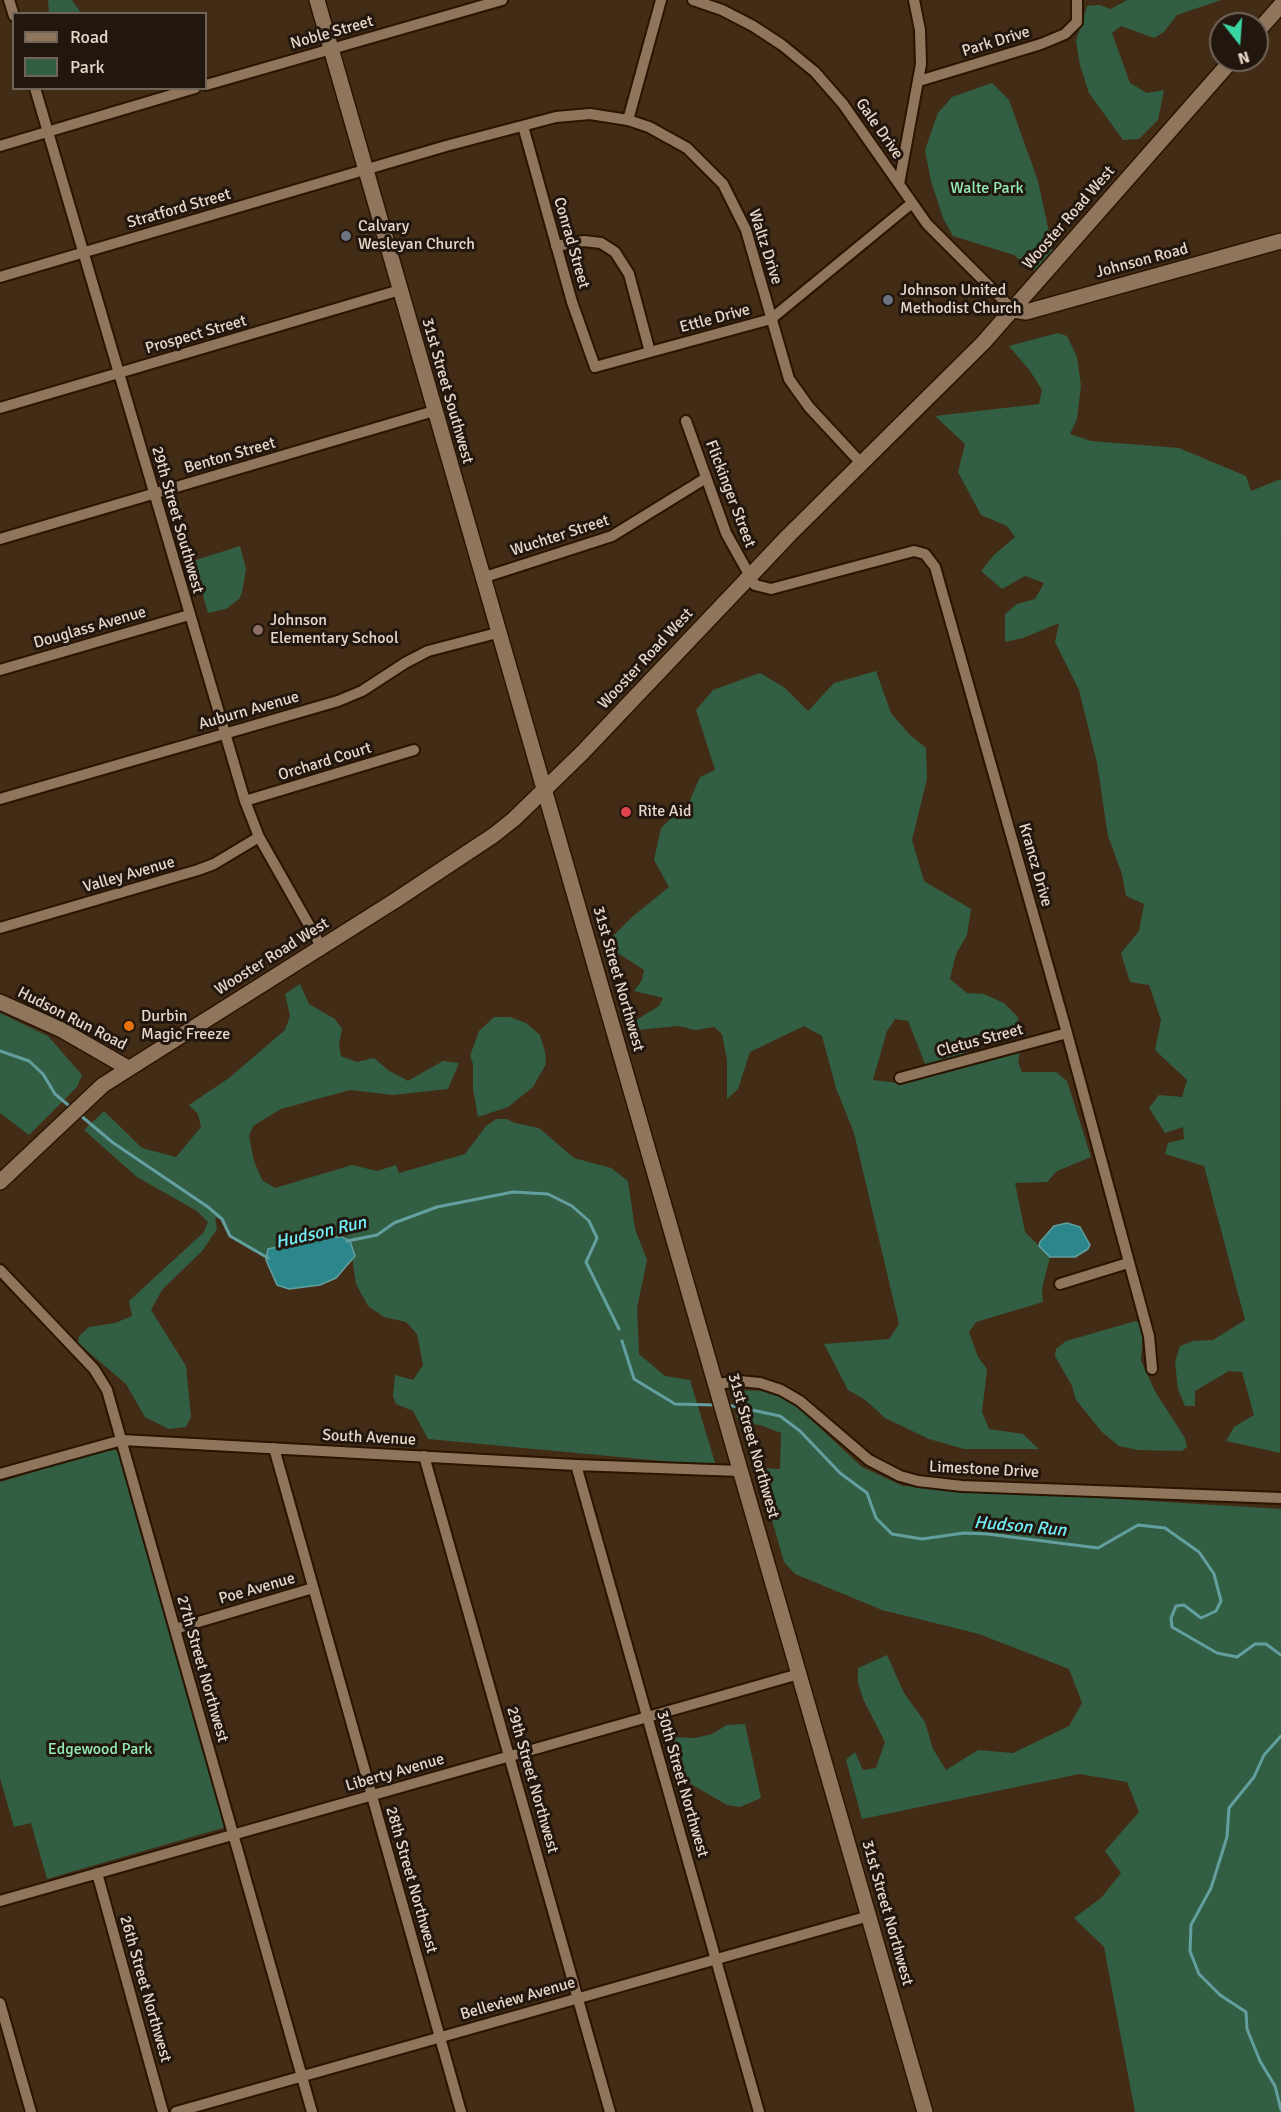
<!DOCTYPE html>
<style>
body{margin:0}
#map{position:relative;width:1281px;height:2112px;overflow:hidden;background:#432c16;font-family:Signika,sans-serif}
canvas{display:block}
.legend{position:absolute;left:12px;top:12px;width:195px;height:78px;box-sizing:border-box;background:#22170e;border:2px solid #716459;margin:0;padding:8px 10px;list-style:none;font-size:18px;color:#e7d7ca}
.legend li{display:flex;align-items:center;gap:12px;height:30px}
.legend b{width:30px;border:2px solid #716459}
.north{position:absolute;left:1209px;top:12px;width:60px;height:60px;box-sizing:border-box;background:#22170e;border:2px solid #716459;border-radius:50%;rotate:163deg;font-size:16px;font-weight:700;line-height:24px;text-align:center;color:#e7d7ca}
.north::after{content:'';display:block;margin:auto;width:21px;height:27px;background:#3bd4a4;clip-path:polygon(50% 0,100% 100%,50% 72%,0 100%)}
</style>
<div id="map">
<canvas width="1281" height="2112"></canvas>
<ul class="legend">
<li><b style="height:8px;background:#90755d"></b>Road</li>
<li><b style="height:16px;background:#325e44"></b>Park</li>
</ul>
<div class="north">N</div>
</div>
<script>
const context = document.querySelector('canvas').getContext('2d');
context.lineJoin = 'round';
function fill(path, color) {
  context.fillStyle = color;
  context.fill(path, 'evenodd');
}
function toPath(rows) {
  const path = new Path2D();
  for (const r of rows) {
    path.moveTo(r[0], r[1]);
    for (let i = 2; i < r.length; i += 2) path.lineTo(r[i], r[i + 1]);
  }
  return path;
}
function stroke(path, color, width, dash) {
  context.strokeStyle = color;
  context.lineWidth = width;
  context.lineCap = dash ? 'butt' : 'round';
  context.setLineDash(dash || []);
  context.stroke(path);
}
function drawText(font, color, halo, rows, align = 'center') {
  context.font = font + ' Signika,sans-serif';
  context.lineWidth = 6;
  context.setLineDash([]);
  context.textBaseline = 'middle';
  context.strokeStyle = halo;
  context.fillStyle = color;
  for (const [text, x, y, turn = 0] of rows) {
    context.save();
    context.translate(x, y);
    context.rotate((+turn || 0) * Math.PI / 180);
    context.textAlign = isNaN(turn) ? turn : align;
    if (halo) context.strokeText(text, 0, 0);
    context.fillText(text, 0, 0);
    context.restore();
  }
}
fill(toPath([
 [48,0,72,0,81,13,49,13],
 [1127,0,1221,0,1177,15,1164,32,1154,38,1121,26,1112,33,1130,83,1147,93,1164,90,1158,120,1139,139,1123,140,1089,93,1080,65,1076,41,1087,6,1099,5,1111,9],
 [992,83,1009,100,1038,181,1053,251,1034,271,1014,255,953,236,943,218,931,181,925,150,938,113,952,97],
 [1058,333,1067,336,1077,357,1081,386,1077,419,1070,434,1091,441,1179,448,1246,476,1251,491,1281,479,1280,1453,1226,1441,1234,1427,1254,1415,1242,1372,1229,1371,1195,1391,1195,1406,1185,1406,1178,1389,1175,1362,1180,1346,1193,1341,1213,1340,1245,1320,1204,1166,1165,1154,1168,1143,1184,1139,1183,1127,1165,1133,1149,1108,1159,1095,1182,1097,1187,1080,1155,1050,1161,1020,1149,985,1130,982,1121,953,1139,931,1144,904,1126,896,1122,874,1108,836,1097,763,1079,690,1055,642,1059,623,1023,638,1005,642,1005,614,1017,604,1035,599,1044,583,1025,576,1002,589,981,571,994,555,1015,537,1007,526,981,515,958,472,965,444,935,416,1039,404,1042,390,1030,371,1009,346],
 [240,546,246,569,242,593,239,599,226,609,208,613,193,561],
 [876,671,891,713,910,735,926,748,927,779,912,840,924,881,971,909,967,935,956,954,950,979,967,993,984,994,1004,1003,1018,1017,1017,1032,1005,1040,976,1048,946,1062,926,1066,908,1021,895,1019,887,1031,873,1080,899,1083,900,1078,1021,1046,1018,1062,1022,1072,1056,1072,1067,1081,1091,1157,1057,1171,1047,1182,1015,1183,1025,1232,1050,1257,1042,1288,1043,1302,976,1322,969,1332,978,1357,987,1369,982,1412,989,1429,1023,1434,1039,1449,964,1449,929,1439,885,1418,864,1399,848,1390,824,1344,889,1339,899,1324,854,1133,836,1088,822,1036,804,1026,750,1052,738,1089,727,1099,727,1060,722,1034,714,1027,695,1030,678,1026,637,1030,636,1020,659,1006,663,998,634,991,642,980,644,970,613,950,609,940,632,917,669,887,654,860,661,828,690,800,700,777,715,770,696,710,713,690,760,673,785,688,808,711,834,683],
 [300,984,309,1004,335,1019,342,1029,339,1044,341,1056,357,1062,374,1058,388,1070,408,1081,443,1061,459,1063,448,1089,393,1095,350,1090,281,1109,253,1126,249,1136,254,1161,262,1180,275,1188,352,1165,377,1171,396,1165,399,1173,465,1154,486,1126,496,1119,507,1119,515,1123,539,1128,574,1158,611,1168,628,1181,635,1229,647,1260,637,1308,639,1354,665,1376,690,1380,716,1466,428,1439,413,1411,396,1404,393,1396,395,1375,413,1380,423,1365,417,1334,406,1322,384,1317,368,1306,356,1284,351,1250,343,1231,334,1243,272,1260,230,1236,222,1220,215,1217,217,1229,203,1250,162,1290,151,1310,186,1366,191,1417,186,1427,169,1429,145,1417,126,1384,78,1343,79,1336,89,1327,115,1323,132,1316,129,1301,204,1232,208,1222,197,1211,137,1177,84,1130,104,1111,142,1148,176,1157,201,1127,198,1114,189,1105,229,1078,285,1030,290,1016,285,994],
 [0,1013,48,1036,82,1075,77,1087,29,1135,0,1113],
 [494,1017,510,1017,526,1023,540,1035,545,1052,546,1064,533,1087,508,1107,478,1117,473,1089,473,1064,470,1056,479,1031],
 [1136,1321,1141,1323,1143,1330,1141,1361,1156,1393,1185,1438,1187,1447,1182,1451,1138,1450,1119,1446,1102,1432,1076,1400,1072,1386,1055,1356,1056,1349,1066,1341],
 [730,1390,770,1391,791,1401,862,1467,903,1486,1281,1509,1281,2112,1135,2112,1104,1947,1074,1918,1101,1898,1121,1873,1105,1851,1139,1812,1127,1782,1079,1774,862,1819,846,1760,855,1752,863,1770,876,1768,885,1742,864,1701,858,1683,858,1668,887,1655,904,1693,925,1722,933,1749,946,1770,978,1750,1013,1753,1069,1726,1082,1703,1069,1669,979,1634,882,1610,795,1574,784,1562,757,1468,780,1469,781,1433,760,1425,738,1422],
 [116,1450,121,1457,226,1827,47,1879,31,1823,14,1827,0,1778,0,1482,103,1451],
 [745,1724,761,1798,740,1807,727,1805,691,1784,682,1775,668,1737,695,1738,712,1734,727,1725]
]), '#325e44');
const water = toPath([
 [1067,1223,1080,1227,1090,1245,1088,1249,1075,1257,1050,1257,1039,1246,1040,1242,1054,1226,1067,1223],
 [319,1237,342,1237,350,1241,355,1256,336,1278,320,1285,289,1289,277,1285,266,1260,268,1249,319,1237]
]);
fill(water, '#2c878d');
stroke(water, '#649f9f', 1.5);
stroke(toPath([
 [0,1051,29,1061,43,1074,55,1094,73,1109],
 [80,1115,112,1142,208,1207,222,1219,230,1236,268,1258],
 [347,1241,377,1235,394,1223,437,1207,513,1192,548,1194,572,1206,589,1221,597,1238,586,1262,619,1329],
 [622,1341,634,1379,675,1404,715,1405],
 [728,1405,780,1416,800,1431,840,1473,867,1493,876,1518,892,1534,922,1539,964,1533,988,1534,1098,1548,1138,1525,1165,1528,1199,1552,1214,1574,1221,1601,1216,1611,1201,1618,1184,1605,1176,1606,1171,1618,1172,1627,1217,1653,1237,1657,1255,1644,1266,1644,1281,1655],
 [1281,1736,1264,1755,1254,1777,1229,1808,1227,1837,1211,1888,1191,1925,1190,1951,1199,1974,1220,1995,1246,2012,1247,2029,1260,2061,1275,2086,1281,2110]
]), '#649f9f', 3);
const street = toPath([
 [9,0,14,16],
 [693,0,722,10,753,26,782,45,815,72,843,104,927,224,1013,310],
 [919,81,1041,44,1065,34,1077,22,1077,0],
 [206,85,502,0],
 [35,88,245,801,259,837,322,948],
 [628,120,661,0],
 [523,126,572,302,595,367,771,319,912,203],
 [0,146,195,88],
 [899,184,921,64,920,30,914,0],
 [556,246,584,241,601,243,615,252,629,274,650,352],
 [0,277,446,146,556,117,590,114,628,120,649,127,687,148,723,184,746,230,789,379,809,407,861,463],
 [0,408,400,290],
 [686,421,726,533,755,585,771,589,914,551,925,554,935,567,1067,1033,1149,1336,1152,1369],
 [0,539,434,411],
 [482,578,612,536,706,478],
 [0,670,189,615],
 [0,799,338,701,362,691,405,663,428,651,497,633],
 [245,801,414,750],
 [0,928,198,870,214,864,259,837],
 [900,1078,1067,1033],
 [0,1270,94,1369,107,1390,312,2112],
 [1060,1284,1128,1263],
 [717,1384,739,1381,760,1383,781,1390,800,1401,869,1460,900,1476,918,1481,962,1486,1281,1498],
 [274,1448,461,2112],
 [424,1456,610,2112],
 [576,1465,759,2112],
 [0,1474,122,1440,576,1465,740,1471],
 [175,1629,313,1588],
 [97,1873,163,2112],
 [0,1901,799,1674],
 [0,2003,31,2112],
 [176,2112,869,1916]
]);
const secondary = toPath([
 [317,0,925,2112],
 [1257,32,1281,5],
 [1013,310,1026,312,1281,241],
 [0,1002,62,1030,128,1068],
 [0,1182,103,1085,396,900,494,835,514,819,582,753,789,535,983,343,1232,60]
]);
stroke(street, '#291400', 14);
stroke(secondary, '#291400', 18);
stroke(street, '#90755d', 10);
stroke(secondary, '#90755d', 15);
for (const [x, y, r, color] of [
 [346,236,6,"#6b7280"],
 [888,300,6,"#6b7280"],
 [258,630,6,"#8d6e63"],
 [626,812,6,"#e0444e"],
 [129,1026,6,"#e8710a"]
]) {
  const dot = new Path2D();
  dot.arc(x, y, r, 0, 2 * Math.PI);
  context.fillStyle = color;
  context.fill(dot);
  stroke(dot, '#22170e', 2);
}
drawText('16px', '#e7d7ca', '#22170e', [
 ["Noble Street",332,33,-16],
 ["Park Drive",996,42,-17],
 ["Gale Drive",879,129,55],
 ["Stratford Street",179,209,-16],
 ["Wooster Road West",1069,218,-49],
 ["Conrad Street",571,243,74],
 ["Waltz Drive",765,247,72],
 ["Johnson Road",1142,261,-15],
 ["Ettle Drive",715,319,-15],
 ["Prospect Street",196,335,-16],
 ["31st Street Southwest",447,391,74],
 ["Benton Street",230,456,-16],
 ["Flickinger Street",730,494,69],
 ["29th Street Southwest",177,520,74],
 ["Wuchter Street",560,536,-18],
 ["Douglass Avenue",90,628,-16],
 ["Wooster Road West",646,659,-47],
 ["Auburn Avenue",249,711,-16],
 ["Orchard Court",325,762,-17],
 ["Krancz Drive",1035,865,74],
 ["Valley Avenue",129,875,-16],
 ["Wooster Road West",272,957,-32],
 ["31st Street Northwest",618,979,74],
 ["Hudson Run Road",72,1019,27],
 ["Cletus Street",980,1041,-15],
 ["South Avenue",369,1438,3],
 ["31st Street Northwest",753,1446,74],
 ["Limestone Drive",984,1470,3],
 ["Poe Avenue",257,1589,-16],
 ["27th Street Northwest",202,1669,74],
 ["Liberty Avenue",395,1773,-16],
 ["29th Street Northwest",532,1780,74],
 ["30th Street Northwest",682,1784,74],
 ["28th Street Northwest",411,1880,74],
 ["31st Street Northwest",887,1913,74],
 ["26th Street Northwest",145,1989,74],
 ["Belleview Avenue",518,1999,-16]
]);
drawText('16px', '#94ecb6', '#22170e', [
 ["Walte Park",987,189],
 ["Edgewood Park",100,1750]
]);
drawText('16px', '#e7d7ca', '#22170e', [
 ["Calvary",358,227],
 ["Wesleyan Church",358,245],
 ["Johnson United",900,291],
 ["Methodist Church",900,309],
 ["Johnson",270,621],
 ["Elementary School",270,639],
 ["Rite Aid",638,812],
 ["Durbin",141,1017],
 ["Magic Freeze",141,1035]
], 'left');
drawText('italic 18px', '#70eff8', '#22170e', [
 ["Hudson Run",321,1233,-13],
 ["Hudson Run",1020,1527,5]
]);
</script>
